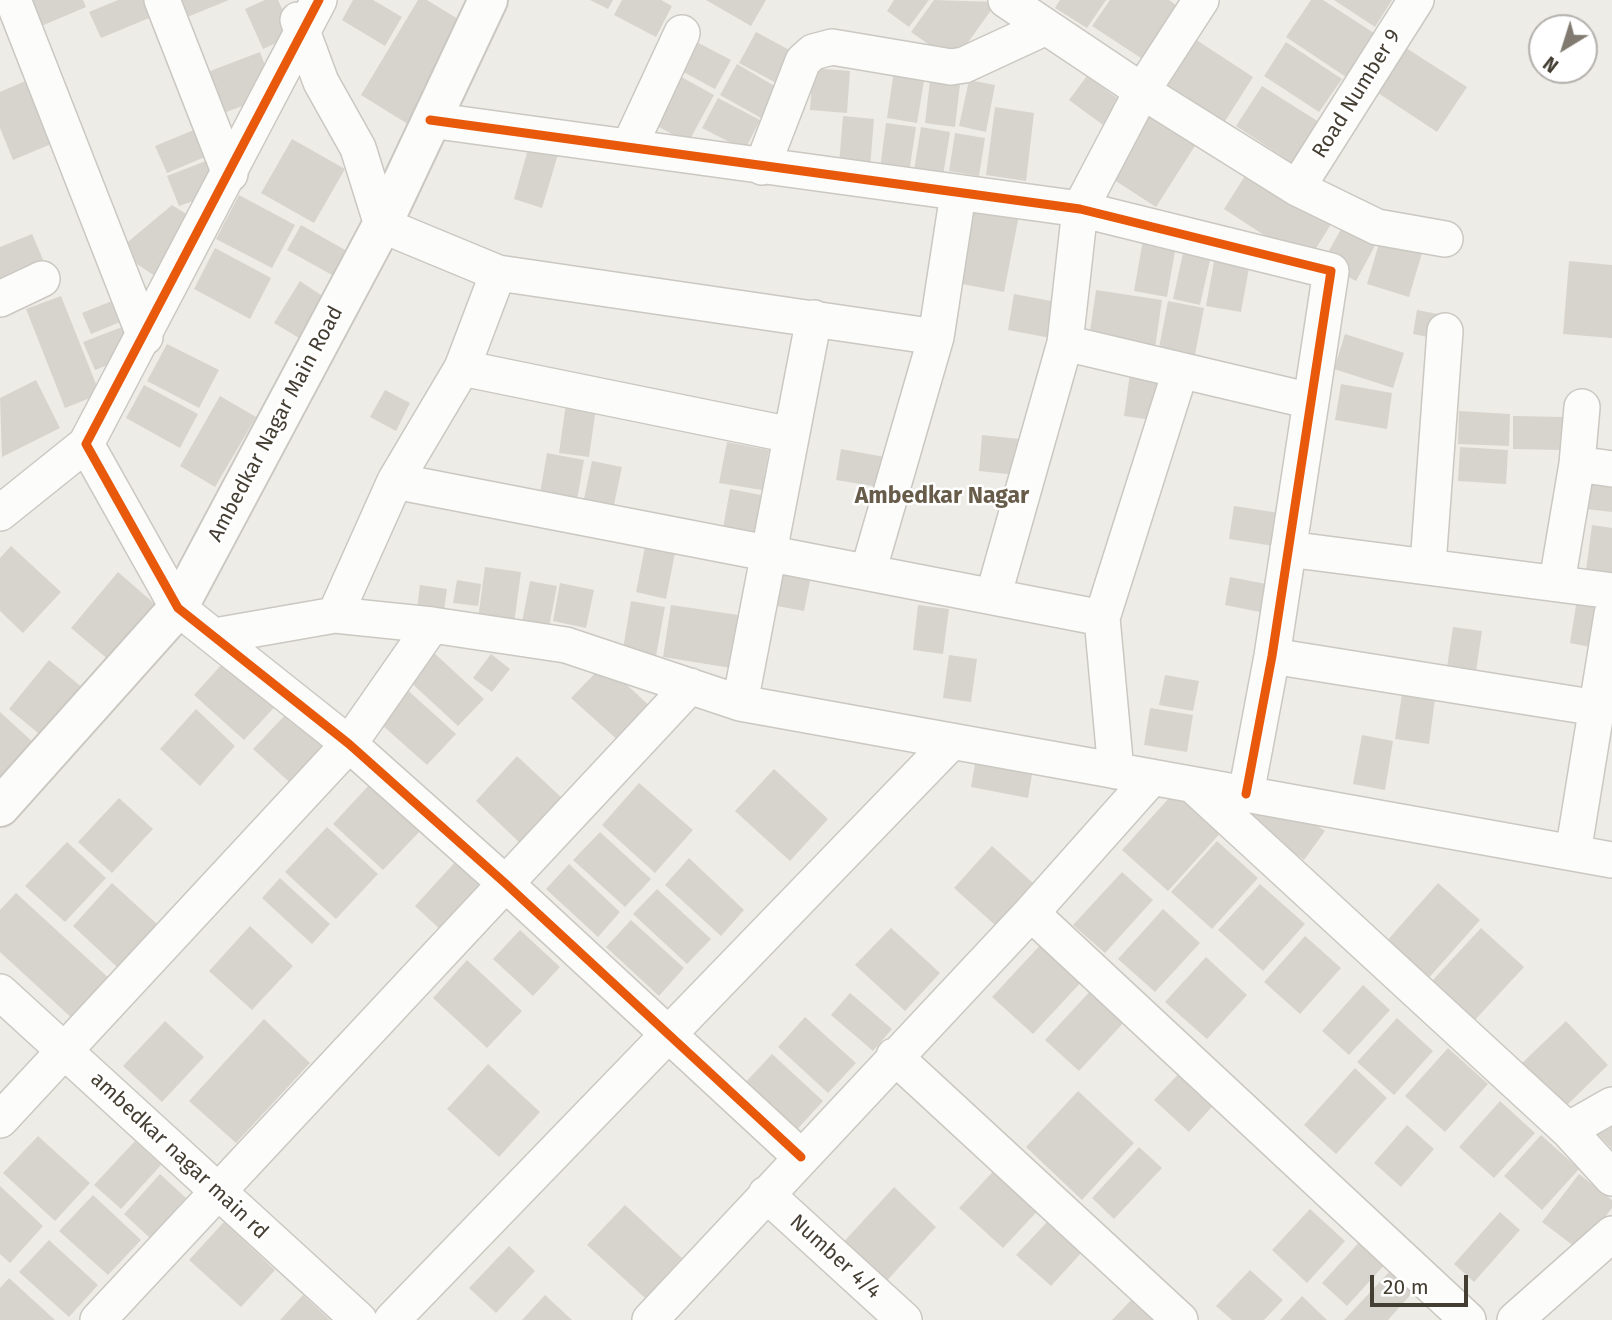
<!DOCTYPE html>
<style>
body{margin:0}
#map{position:relative;width:1612px;height:1320px;overflow:hidden;background:#eeece6;font-family:"Fira Sans",sans-serif}
canvas{display:block}
.north{position:absolute;left:1528px;top:14px;width:70px;height:70px;box-sizing:border-box;background:#fff;border:2px solid #b4b1ad;border-radius:50%;rotate:218deg;font-size:19px;font-weight:700;line-height:28px;text-align:center;color:#443d32}
.north::after{content:'';display:block;margin:auto;width:24px;height:32px;background:#807a71;clip-path:polygon(50% 0,100% 100%,50% 72%,0 100%)}
.scale{position:absolute;left:1370px;top:1275px;width:98px;height:32px;box-sizing:border-box;border:4px solid #443d32;border-top:0;padding-left:9px;font-size:21px;line-height:24px;white-space:nowrap;color:#443d32;-webkit-text-stroke:5px #fff;paint-order:stroke}
</style>
<div id="map">
<canvas width="1612" height="1320"></canvas>
<div class="north">N</div>
<div class="scale">20 m</div>
</div>
<script>
const context = document.querySelector('canvas').getContext('2d');
context.lineJoin = 'round';
function fill(path, color) {
  context.fillStyle = color;
  context.fill(path, 'evenodd');
}
function toPath(rows) {
  const path = new Path2D();
  for (const r of rows) {
    path.moveTo(r[0], r[1]);
    for (let i = 2; i < r.length; i += 2) path.lineTo(r[i], r[i + 1]);
  }
  return path;
}
function stroke(path, color, width, dash) {
  context.strokeStyle = color;
  context.lineWidth = width;
  context.lineCap = dash ? 'butt' : 'round';
  context.setLineDash(dash || []);
  context.stroke(path);
}
function drawText(font, color, halo, rows, align = 'center') {
  context.font = font + ' "Fira Sans",sans-serif';
  context.lineWidth = 5;
  context.setLineDash([]);
  context.textBaseline = 'middle';
  context.strokeStyle = halo;
  context.fillStyle = color;
  for (const [text, x, y, turn = 0] of rows) {
    context.save();
    context.translate(x, y);
    context.rotate((+turn || 0) * Math.PI / 180);
    context.textAlign = isNaN(turn) ? turn : align;
    if (halo) context.strokeText(text, 0, 0);
    context.fillText(text, 0, 0);
    context.restore();
  }
}
fill(toPath([
 [28,0,83,0,86,7,39,27],
 [118,0,148,0,154,16,101,38,89,12],
 [172,0,229,0,180,20],
 [265,0,278,0,294,35,263,49,245,9],
 [353,0,373,0,402,17,385,46,342,20],
 [418,0,427,0,471,27,411,126,361,95],
 [590,0,613,0,608,9],
 [622,0,661,0,672,6,656,37,614,15],
 [706,0,766,0,751,26],
 [894,0,929,0,909,27,887,11],
 [934,0,997,2,954,62,911,32],
 [1060,0,1106,0,1087,28,1055,8],
 [1110,0,1169,0,1179,7,1144,60,1092,26],
 [1311,0,1323,0,1377,35,1349,79,1286,37],
 [1334,0,1392,0,1375,27],
 [756,32,797,54,780,85,739,63],
 [1192,37,1253,77,1222,126,1161,86],
 [691,39,731,60,715,89,676,68],
 [1286,42,1342,79,1319,112,1264,76],
 [1403,46,1467,87,1437,132,1375,91],
 [260,52,269,76,254,82,261,99,221,114,205,73],
 [737,64,778,88,761,118,720,95],
 [813,68,850,71,847,113,810,110],
 [894,70,925,75,917,123,887,118],
 [931,72,961,76,955,127,925,123],
 [676,74,714,95,688,143,650,122],
 [1087,76,1121,101,1103,125,1069,100],
 [30,79,56,142,13,160,0,128,0,92],
 [969,80,995,85,986,132,959,126],
 [1262,86,1319,122,1292,163,1236,126],
 [718,98,760,120,745,150,702,128],
 [995,107,1034,113,1026,181,986,175],
 [1153,107,1200,138,1156,207,1108,176],
 [843,116,874,119,870,168,839,164],
 [886,123,916,127,909,173,880,169],
 [201,127,212,154,167,173,155,146],
 [921,127,950,132,943,176,914,170],
 [955,133,985,138,979,176,949,171],
 [292,139,345,169,314,223,261,193],
 [530,142,559,151,542,208,514,199],
 [216,157,202,198,179,206,167,176],
 [1250,168,1333,221,1307,263,1224,209],
 [239,195,295,225,272,268,216,239],
 [172,205,199,222,161,280,117,251],
 [972,206,1019,215,1004,292,957,283],
 [1344,224,1377,242,1356,281,1322,263],
 [301,225,354,255,341,280,287,250],
 [32,234,45,264,0,284,0,247],
 [1144,234,1177,240,1167,297,1134,291],
 [1380,240,1422,253,1409,297,1367,284],
 [1185,244,1212,251,1200,305,1173,299],
 [215,248,271,278,250,319,194,289],
 [1216,251,1251,257,1241,312,1206,306],
 [1569,261,1612,265,1612,338,1563,334],
 [300,281,324,297,299,338,274,323],
 [1096,290,1162,300,1155,348,1089,338],
 [1014,294,1062,303,1056,339,1008,330],
 [61,296,100,394,65,408,26,309],
 [122,297,130,318,91,334,82,313],
 [1168,301,1204,308,1194,360,1158,353],
 [1417,310,1448,316,1443,340,1413,334],
 [122,327,133,355,95,370,83,342],
 [1345,334,1404,353,1393,388,1334,369],
 [167,344,219,370,199,408,147,381],
 [1130,373,1164,378,1159,421,1124,416],
 [36,380,60,428,2,457,0,398],
 [1341,384,1392,393,1387,429,1335,420],
 [144,385,198,414,180,448,126,418],
 [385,390,410,403,396,431,370,417],
 [220,396,256,417,215,487,180,466],
 [566,403,596,408,589,457,559,453],
 [1459,411,1510,414,1509,446,1458,444],
 [1513,416,1563,417,1562,450,1513,449],
 [982,435,1029,440,1026,476,979,471],
 [727,442,769,450,762,490,719,483],
 [1460,447,1508,450,1506,484,1458,481],
 [841,449,890,458,885,488,836,480],
 [547,453,584,460,576,506,539,499],
 [592,461,622,467,612,514,582,508],
 [1589,482,1612,485,1612,512,1586,509],
 [730,489,766,496,758,541,722,534],
 [1234,506,1279,513,1274,546,1229,539],
 [1592,525,1612,528,1612,575,1586,570],
 [11,546,61,592,23,633,0,611,0,558],
 [645,547,675,553,666,599,636,592],
 [485,567,521,572,513,631,477,626],
 [784,571,811,576,804,611,777,606],
 [118,572,156,605,110,661,71,628],
 [1230,577,1271,585,1265,613,1225,605],
 [457,580,481,584,478,606,453,603],
 [530,581,557,586,548,632,521,627],
 [560,583,594,590,586,628,553,621],
 [420,585,447,589,444,611,417,608],
 [1578,593,1602,597,1595,648,1570,643],
 [631,601,665,607,656,656,623,649],
 [671,605,738,615,731,668,663,657],
 [918,605,949,609,943,654,913,650],
 [1453,627,1482,631,1475,678,1446,674],
 [431,650,484,699,458,726,406,678],
 [233,652,283,698,244,740,194,695],
 [491,654,510,669,492,692,473,678],
 [949,655,977,659,971,702,943,698],
 [49,660,89,693,49,742,9,709],
 [604,664,653,709,622,744,571,698],
 [1165,675,1199,681,1193,711,1159,705],
 [402,685,456,734,427,765,373,717],
 [1402,694,1435,699,1429,744,1395,739],
 [1150,708,1193,715,1187,752,1144,745],
 [196,709,235,746,200,786,160,749],
 [0,712,35,744,0,779],
 [287,713,332,753,298,790,253,749],
 [1362,735,1393,741,1385,790,1353,784],
 [977,752,1034,763,1028,798,971,787],
 [517,756,562,798,521,844,476,801],
 [774,769,828,819,790,861,735,811],
 [639,783,693,830,655,873,602,825],
 [370,784,421,830,383,870,333,824],
 [1179,787,1225,828,1168,891,1122,850],
 [119,798,153,829,112,873,78,842],
 [1236,810,1304,816,1325,831,1304,860],
 [327,827,378,874,336,919,285,872],
 [600,832,651,879,625,907,573,860],
 [1217,841,1258,878,1212,929,1171,892],
 [67,842,106,878,65,922,25,886],
 [992,846,1033,883,995,925,954,888],
 [689,858,744,910,721,936,665,885],
 [457,860,486,887,444,933,415,906],
 [569,864,620,912,598,937,546,889],
 [1122,872,1153,900,1105,953,1073,925],
 [280,878,330,924,312,944,262,898],
 [112,883,157,924,117,967,73,926],
 [1438,883,1480,920,1427,980,1385,943],
 [1260,884,1305,924,1263,971,1218,930],
 [657,889,711,939,687,964,633,914],
 [16,893,112,981,75,1021,0,952,0,910],
 [1163,909,1200,943,1155,992,1118,959],
 [631,920,684,968,659,996,606,947],
 [250,926,293,966,252,1010,209,971],
 [891,928,940,973,905,1011,855,965],
 [1481,928,1524,967,1475,1020,1432,981],
 [520,930,560,967,533,996,493,959],
 [1305,936,1341,968,1300,1014,1264,982],
 [1044,941,1084,979,1033,1034,992,997],
 [1206,957,1247,995,1207,1039,1165,1002],
 [467,960,522,1011,487,1048,433,998],
 [1363,985,1390,1010,1349,1055,1322,1031],
 [1093,988,1127,1019,1079,1071,1045,1040],
 [850,993,892,1029,873,1051,831,1015],
 [805,1017,856,1063,828,1093,778,1047],
 [1397,1018,1433,1051,1394,1095,1357,1062],
 [264,1019,310,1063,236,1143,189,1101],
 [165,1021,204,1057,162,1102,123,1066],
 [1566,1021,1608,1065,1565,1107,1522,1063],
 [1448,1048,1488,1084,1445,1132,1405,1096],
 [772,1054,823,1101,793,1134,742,1086],
 [488,1064,540,1112,499,1157,447,1109],
 [1186,1066,1220,1098,1189,1132,1154,1100],
 [1355,1068,1387,1098,1336,1154,1304,1125],
 [1078,1091,1134,1143,1082,1200,1026,1147],
 [1500,1101,1535,1133,1494,1178,1459,1147],
 [1612,1123,1612,1149,1595,1132],
 [1407,1125,1434,1149,1401,1187,1374,1163],
 [1541,1135,1579,1169,1542,1210,1504,1176],
 [38,1136,90,1183,55,1221,3,1173],
 [135,1141,161,1165,121,1209,94,1185],
 [1139,1147,1162,1168,1114,1219,1092,1198],
 [1001,1163,1045,1203,1003,1248,959,1208],
 [160,1174,186,1198,150,1238,124,1214],
 [1579,1174,1612,1200,1612,1208,1579,1250,1542,1222],
 [0,1186,43,1226,10,1263,0,1254],
 [894,1187,936,1227,883,1285,840,1246],
 [93,1195,141,1240,108,1275,59,1231],
 [625,1205,682,1258,645,1298,587,1245],
 [1310,1209,1345,1241,1307,1283,1272,1250],
 [1500,1212,1520,1230,1474,1282,1454,1264],
 [1049,1220,1083,1251,1051,1286,1016,1255],
 [224,1222,275,1270,241,1307,189,1260],
 [1363,1238,1388,1261,1347,1306,1322,1283],
 [49,1240,98,1285,69,1317,19,1272],
 [509,1246,535,1271,496,1313,469,1288],
 [1250,1270,1283,1300,1264,1320,1232,1320,1216,1306],
 [1391,1270,1414,1291,1388,1320,1344,1320],
 [9,1278,55,1320,0,1320,0,1288],
 [303,1295,330,1320,280,1320],
 [545,1295,572,1320,522,1320],
 [1135,1296,1161,1320,1112,1320],
 [1302,1296,1327,1320,1280,1320]
]), '#d7d4ce');
const minor = toPath([
 [13,0,145,337],
 [162,0,230,174],
 [319,0,86,444,178,608,349,744,506,884,801,1157],
 [1006,0,1142,91,1297,188,1377,227,1445,239],
 [298,20,321,82,358,148,382,225,498,273,936,337],
 [430,120,1080,209,1331,271,1272,656,1246,794],
 [629,147,682,33],
 [762,167,803,61,813,52,832,47,951,67,964,65,1046,27],
 [1297,188,1416,0],
 [0,299,42,279],
 [1065,343,1311,401],
 [462,368,791,435],
 [1577,464,1612,469],
 [395,481,1102,618],
 [0,513,86,444],
 [1288,549,1612,591],
 [1428,565,1445,331],
 [868,572,936,337,958,194],
 [1557,582,1577,464,1582,407],
 [993,597,1065,343,1080,209,1142,91,1201,0],
 [335,615,395,481,462,368,498,273],
 [215,636,335,615,432,625,566,645,740,703,1612,860],
 [1272,656,1597,708],
 [740,703,814,318],
 [1116,771,1102,618,1180,372],
 [1193,785,1568,1130,1612,1178],
 [1573,853,1612,614],
 [1031,913,1468,1320],
 [0,992,359,1320],
 [894,1056,1180,1320],
 [0,1120,349,744,432,625],
 [1568,1130,1612,1105],
 [766,1194,904,1320],
 [98,1320,690,686],
 [392,1320,952,741],
 [650,1320,1031,913,1152,777],
 [1515,1320,1612,1234]
]);
const tertiary = toPath([
 [0,807,178,608,382,225,488,0]
]);
stroke(minor, '#cbc8c2', 38);
stroke(tertiary, '#cbc8c2', 42);
stroke(minor, '#fcfcfb', 35);
stroke(tertiary, '#fcfcfb', 38);
stroke(toPath([
 [319,0,86,444,178,608,349,744,506,884,801,1157],
 [430,120,1080,209,1331,271,1272,656,1246,794]
]), '#e8590c', 9);
drawText('21px', '#443d32', '#fff', [
 ["Road Number 9",1357,94,-58],
 ["Ambedkar Nagar Main Road",276,424,-62],
 ["ambedkar nagar main rd",179,1156,43],
 ["Number 4/4",835,1257,42]
]);
drawText('bold 23px', '#675b49', '#fff', [
 ["Ambedkar Nagar",942,497]
]);
</script>
